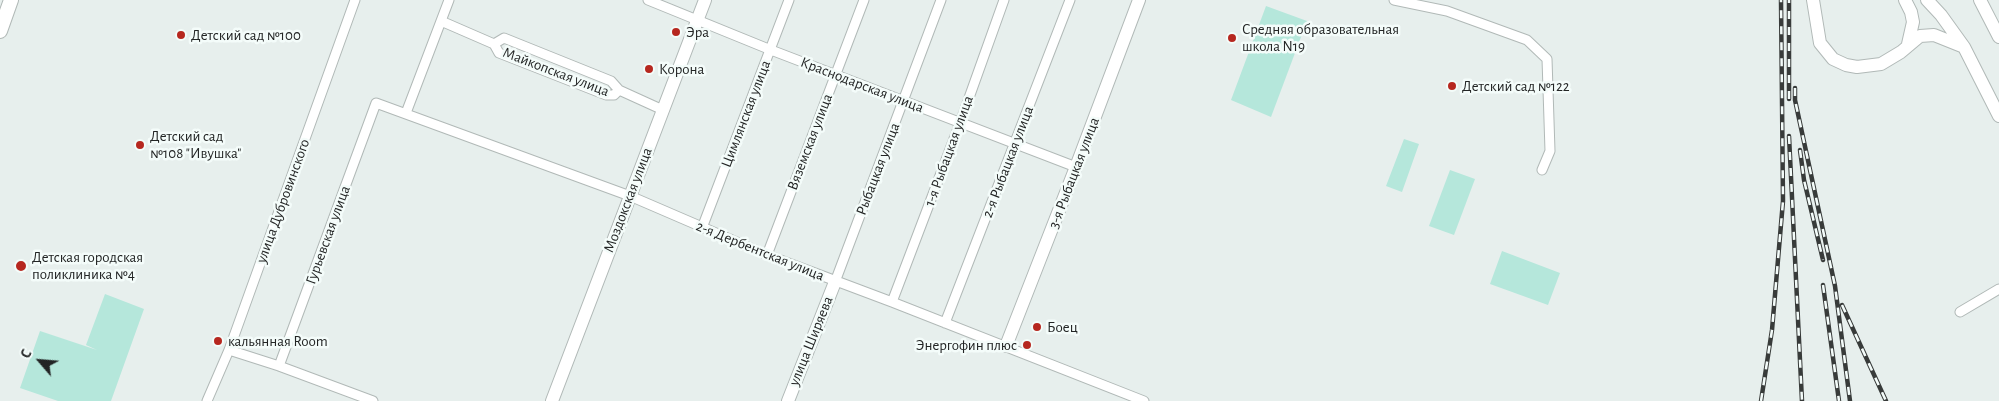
<!DOCTYPE html>
<meta charset="utf-8">
<style>
body{margin:0}
#map{position:relative;width:1999px;height:401px;overflow:hidden;background:#e7efed;font-family:"Alegreya Sans",sans-serif}
canvas{display:block}
.north{position:absolute;left:15px;top:336px;width:50px;height:50px;-webkit-text-stroke:4px #f4fcfa;paint-order:stroke;rotate:297deg;font-size:14px;font-weight:700;line-height:20px;text-align:center;color:#232525}
.north::after{content:'';display:block;margin:auto;width:18px;height:22px;background:#232525;clip-path:polygon(50% 0,100% 100%,50% 72%,0 100%)}
</style>
<div id="map">
<canvas width="1999" height="401"></canvas>
<div class="north">С</div>
</div>
<script>
const context = document.querySelector('canvas').getContext('2d');
context.lineJoin = 'round';
function fill(path, color) {
  context.fillStyle = color;
  context.fill(path, 'evenodd');
}
function toPath(rows) {
  const path = new Path2D();
  for (const r of rows) {
    path.moveTo(r[0], r[1]);
    for (let i = 2; i < r.length; i += 2) path.lineTo(r[i], r[i + 1]);
  }
  return path;
}
function stroke(path, color, width, dash) {
  context.strokeStyle = color;
  context.lineWidth = width;
  context.lineCap = dash ? 'butt' : 'round';
  context.setLineDash(dash || []);
  context.stroke(path);
}
function drawText(font, color, halo, rows, align = 'center') {
  context.font = font + ' "Alegreya Sans",sans-serif';
  context.lineWidth = 5;
  context.setLineDash([]);
  context.textBaseline = 'middle';
  context.strokeStyle = halo;
  context.fillStyle = color;
  for (const [text, x, y, turn = 0] of rows) {
    context.save();
    context.translate(x, y);
    context.rotate((+turn || 0) * Math.PI / 180);
    context.textAlign = isNaN(turn) ? turn : align;
    if (halo) context.strokeText(text, 0, 0);
    context.fillText(text, 0, 0);
    context.restore();
  }
}
fill(toPath([
 [1266,6,1307,21,1271,117,1231,100],
 [1404,139,1419,144,1402,192,1386,186],
 [1450,170,1475,179,1454,235,1429,226],
 [1502,251,1560,273,1548,305,1490,284],
 [105,294,144,309,111,401,58,401,20,388,40,331,97,350,86,345]
]), '#b5e7db');
const street = toPath([
 [648,0,771,50,1076,167],
 [1394,0,1447,11,1527,40,1547,59,1550,151,1542,170],
 [441,21,494,44,504,38,611,81,619,90],
 [494,44,499,53,606,95,614,95,619,90,663,110],
 [406,113,449,0],
 [702,228,789,0],
 [767,255,864,0],
 [835,282,941,0],
 [892,302,960,123,1004,0],
 [1960,312,1999,289],
 [945,323,1070,0],
 [229,350,279,366,373,401],
 [279,366,376,103,630,196,767,255,892,302,1144,401],
 [207,401,229,350,355,0]
]);
const secondary = toPath([
 [1813,0,1820,43,1833,59,1846,65,1857,67,1881,64,1901,52,1920,36,1934,35,1964,47],
 [1905,0,1911,12,1913,22,1908,44],
 [1927,0,1941,15,1964,47,1999,116],
 [1980,0,1999,37],
 [1006,346,1076,167,1139,0],
 [552,401,705,0],
 [788,401,835,282]
]);
const primary = toPath([
 [0,31,11,0]
]);
stroke(street, '#b1b9b7', 11);
stroke(secondary, '#b1b9b7', 14);
stroke(primary, '#b1b9b7', 16);
stroke(street, '#fff', 9);
stroke(secondary, '#fff', 12);
stroke(primary, '#fff', 14);
const rail = toPath([
 [1795,88,1795,100,1835,286,1850,401],
 [1789,99,1789,0],
 [1789,136,1802,401],
 [1800,150,1804,180,1823,260],
 [1823,285,1839,401],
 [1842,305,1886,401],
 [1761,401,1772,330,1783,201,1781,0]
]);
stroke(rail, '#383b3a', 4.5);
stroke(rail, '#f4fcfa', 2.5, [8]);
for (const [x, y, r, color] of [
 [676,32,5,"#b6271f"],
 [181,35,5,"#b6271f"],
 [1232,38,5,"#b6271f"],
 [649,69,5,"#b6271f"],
 [1452,86,5,"#b6271f"],
 [140,145,5,"#b6271f"],
 [21,266,6,"#b6271f"],
 [1037,327,5,"#b6271f"],
 [218,341,5,"#b6271f"],
 [1027,345,5,"#b6271f"]
]) {
  const dot = new Path2D();
  dot.arc(x, y, r, 0, 2 * Math.PI);
  context.fillStyle = color;
  context.fill(dot);
  stroke(dot, '#f4fcfa', 2);
}
drawText('15px', '#232525', '#f4fcfa', [
 ["Средняя образовательная",1242,29],
 ["школа N19",1242,46],
 ["Эра",686,32],
 ["Детский сад №100",191,35],
 ["Корона",659,69],
 ["Детский сад №122",1462,86],
 ["Детский сад",150,136],
 ["№108 \"Ивушка\"",150,153],
 ["Детская городская",32,257],
 ["поликлиника №4",32,274],
 ["Боец",1047,327],
 ["кальянная Room",228,341],
 ["Энергофин плюс",1017,345,"right"]
], 'left');
drawText('15px', '#232525', '#f4fcfa', [
 ["Майкопская улица",556,72,21],
 ["Краснодарская улица",862,85,21],
 ["Цимлянская улица",746,114,-69],
 ["Вяземская улица",810,142,-69],
 ["1-я Рыбацкая улица",949,151,-70],
 ["2-я Рыбацкая улица",1008,162,-69],
 ["Рыбацкая улица",878,169,-69],
 ["3-я Рыбацкая улица",1074,173,-69],
 ["Моздокская улица",628,200,-69],
 ["улица Дубровинского",283,201,-70],
 ["Гурьевская улица",328,235,-70],
 ["2-я Дербентская улица",760,251,22],
 ["улица Ширяева",811,341,-68]
]);
</script>
